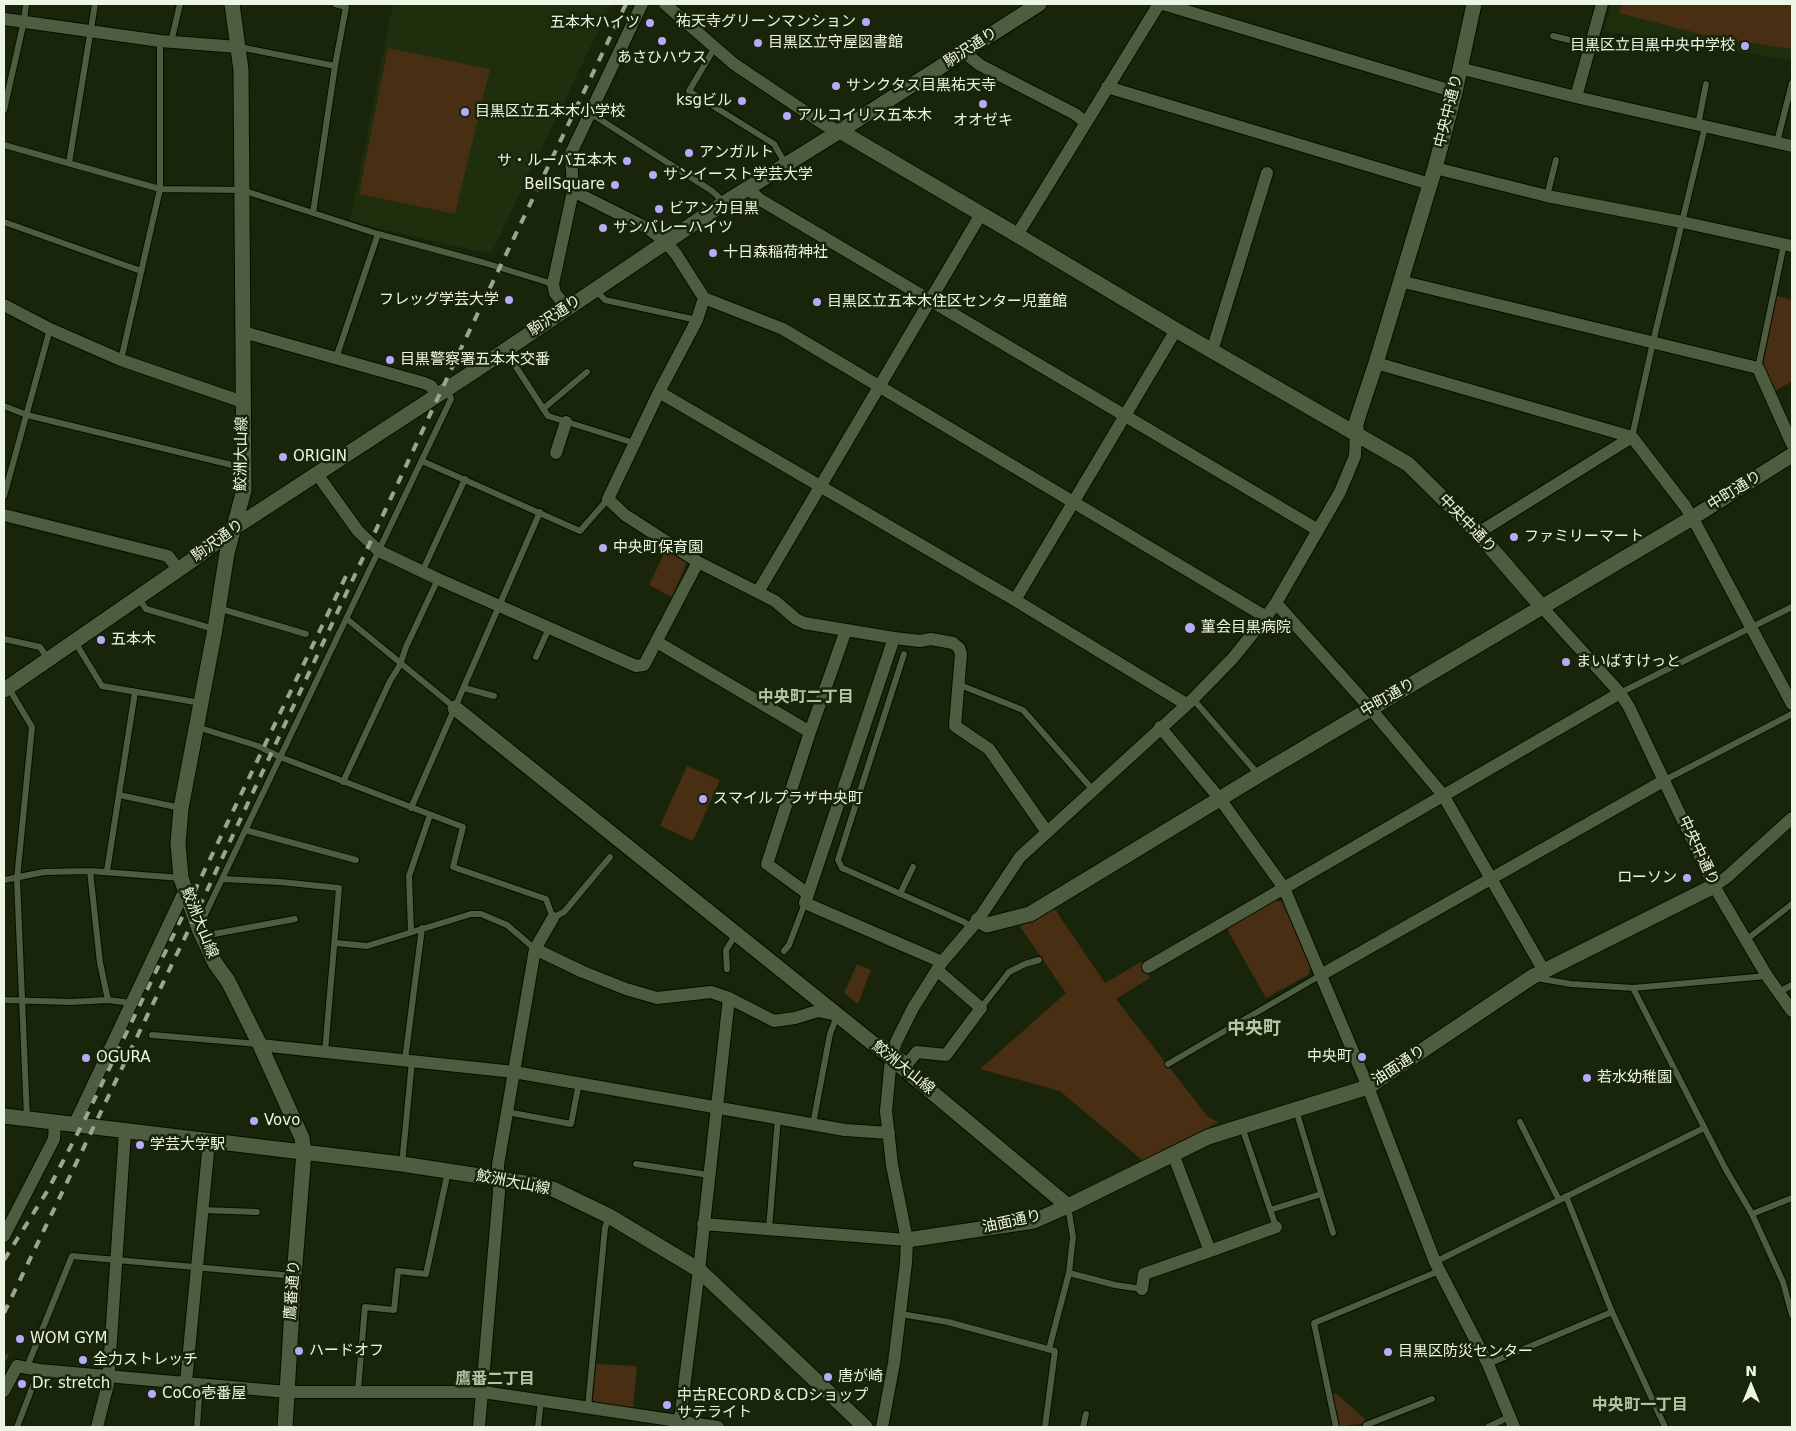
<!DOCTYPE html>
<meta charset="utf-8">
<style>
body{margin:0}
#map{position:relative;width:1796px;height:1431px;overflow:hidden;background:#19250b;font-family:"DejaVu Sans",sans-serif}
canvas{display:block}
.frame{position:absolute;inset:0;border:5px solid #edf6e5;pointer-events:none}
.north{position:absolute;left:1726px;top:1361px;width:50px;height:50px;-webkit-text-stroke:4px #19250b;paint-order:stroke;rotate:0deg;font-size:14px;font-weight:700;line-height:20px;text-align:center;color:#edf6e5}
.north::after{content:'';display:block;margin:auto;width:18px;height:22px;background:#edf6e5;clip-path:polygon(50% 0,100% 100%,50% 72%,0 100%)}
</style>
<div id="map">
<canvas width="1796" height="1431"></canvas>
<div class="frame"></div>
<div class="north">N</div>
</div>
<script>
const context = document.querySelector('canvas').getContext('2d');
context.lineJoin = 'round';
function fill(path, color) {
  context.fillStyle = color;
  context.fill(path, 'evenodd');
}
function toPath(rows) {
  const path = new Path2D();
  for (const r of rows) {
    path.moveTo(r[0], r[1]);
    for (let i = 2; i < r.length; i += 2) path.lineTo(r[i], r[i + 1]);
  }
  return path;
}
function stroke(path, color, width, dash) {
  context.strokeStyle = color;
  context.lineWidth = width;
  context.lineCap = dash ? 'butt' : 'round';
  context.setLineDash(dash || []);
  context.stroke(path);
}
function drawText(font, color, halo, rows, align = 'center') {
  context.font = font + ' "DejaVu Sans","Noto Sans JP",sans-serif';
  context.lineWidth = 5;
  context.setLineDash([]);
  context.textBaseline = 'middle';
  context.strokeStyle = halo;
  context.fillStyle = color;
  for (const [text, x, y, turn = 0] of rows) {
    context.save();
    context.translate(x, y);
    context.rotate((+turn || 0) * Math.PI / 180);
    context.textAlign = isNaN(turn) ? turn : align;
    if (halo) context.strokeText(text, 0, 0);
    context.fillText(text, 0, 0);
    context.restore();
  }
}
fill(toPath([
 [393,4,611,4,491,254,381,229,350,220],
 [1612,4,1792,4,1792,60,1604,31]
]), '#1f2e0c');
fill(toPath([
 [1622,4,1792,4,1792,49,1712,37,1619,13],
 [388,48,490,69,455,214,359,194],
 [1777,296,1792,300,1792,381,1774,392,1762,368],
 [667,548,688,560,672,597,649,585],
 [687,766,720,780,693,841,660,826],
 [1275,900,1282,902,1311,966,1308,975,1266,998,1227,929],
 [1054,908,1105,983,1141,962,1150,978,1116,999,1208,1117,1219,1122,1143,1161,1060,1091,980,1069,1066,993,1019,925,1030,922],
 [857,964,871,970,858,1004,844,993],
 [596,1364,637,1366,633,1409,596,1403,593,1399],
 [1336,1393,1364,1418,1365,1423,1337,1427,1331,1395]
]), '#482e12');
stroke(toPath([
 [4,1359,6,1360]
]), '#39442c', 12, [12, 6]);
const lane = toPath([
 [1553,36,1590,45],
 [171,42,180,4],
 [239,47,335,66],
 [715,47,689,91,774,144,786,165],
 [4,110,24,21,26,4],
 [590,113,712,191,724,202],
 [1698,125,1706,84],
 [1777,142,1792,83],
 [4,145,160,189,242,190,378,234,485,263,553,284],
 [69,163,95,4],
 [1547,196,1556,160],
 [313,213,335,66,346,7,335,4],
 [4,222,141,271],
 [595,289,605,300,697,320],
 [505,350,548,416,634,443],
 [336,358,378,234],
 [121,360,160,189,160,41],
 [1758,368,1784,244],
 [4,406,27,415,244,468],
 [543,409,587,372],
 [1632,437,1653,342,1705,127],
 [422,461,580,531,608,499],
 [4,496,50,329],
 [422,572,465,479],
 [138,597,146,609,214,629],
 [218,608,306,634],
 [347,619,454,707],
 [4,639,40,647,48,659],
 [75,642,102,686,201,703],
 [904,654,838,860,842,868,964,922,972,928],
 [536,657,549,628],
 [960,685,1023,710,1093,790],
 [8,687,32,727,17,879,27,1118],
 [464,688,494,696],
 [1620,693,1792,607],
 [1193,699,1258,774],
 [197,727,258,746,280,757,463,827,453,867,546,899,553,918,564,912,610,857],
 [1665,780,1792,714],
 [343,782,390,681,400,665,406,647,438,579],
 [119,795,181,808],
 [411,808,540,512],
 [245,830,356,860],
 [90,871,100,963,108,1000],
 [107,871,135,692],
 [222,879,280,882,339,888,325,1052],
 [4,880,44,872,90,871,181,878],
 [900,894,913,867],
 [200,925,451,399,447,388],
 [411,932,409,876,430,815],
 [203,936,295,919],
 [1746,940,1792,904],
 [336,943,367,946,471,914,481,914,507,925,535,949],
 [784,951,789,945,805,903],
 [727,969,726,950,736,934],
 [1536,978,1571,984,1633,988,1767,976],
 [1633,988,1725,1168,1752,1214,1783,1282,1792,1315],
 [1779,992,1792,985],
 [4,1000,71,1002,108,1000,131,1003],
 [981,1008,1009,972,1025,964,1039,960],
 [152,1035,259,1044],
 [405,1060,422,928],
 [1168,1064,1321,975],
 [1296,1110,1333,1233],
 [507,1112,571,1124,579,1083],
 [1520,1122,1559,1200],
 [813,1124,830,1034,837,1016],
 [1242,1127,1276,1227],
 [402,1164,412,1061],
 [636,1164,709,1175],
 [1566,1196,1612,1312,1665,1427],
 [202,1210,257,1212],
 [1270,1210,1321,1194],
 [1752,1214,1792,1198],
 [769,1229,778,1117],
 [1435,1262,1704,1128],
 [1069,1273,1115,1285,1142,1289],
 [901,1314,948,1322,1055,1351,1045,1427],
 [1049,1349,1069,1273,1073,1237,1068,1206],
 [1488,1364,1612,1312],
 [27,1367,72,1256,294,1276],
 [358,1390,365,1307,394,1310,398,1271,426,1274,448,1171],
 [588,1407,605,1228,609,1216],
 [17,1427,39,1370],
 [197,1427,200,1384],
 [538,1427,541,1400],
 [1083,1427,1086,1414],
 [1336,1427,1314,1323,1439,1271],
 [1367,1427,1366,1425,1432,1399],
 [1488,1427,1509,1417]
]);
const street = toPath([
 [642,4,571,153,573,191,647,228,665,241,676,254,704,298,783,329,1266,617],
 [665,4,734,64,825,125,840,131],
 [1163,4,1455,92],
 [4,19,160,41,238,47],
 [964,52,980,65,1075,114,1085,122],
 [1459,68,1576,97,1792,146],
 [1107,87,1430,184],
 [1576,97,1602,4],
 [1435,168,1547,196,1682,222,1792,246],
 [748,188,759,199,1318,530],
 [1017,235,1159,4],
 [1400,281,1758,368,1792,444],
 [704,298,697,320,659,392,608,499,625,515,698,562,775,601,796,619,804,623,894,638,920,641,931,639,953,643,959,648,961,654,955,726,989,749,1047,832],
 [4,305,50,329,121,360,243,402],
 [567,308,555,293,553,284,573,191],
 [243,332,424,383,431,386,436,394],
 [1212,351,1267,173],
 [1376,363,1632,437,1685,506,1697,526,1792,704],
 [659,392,1015,600,1186,704],
 [556,453,566,422],
 [317,474,358,531,379,551,438,579,636,666,644,665,698,562],
 [4,515,168,556,178,569],
 [1478,533,1632,437],
 [758,592,981,214],
 [1015,600,1176,330],
 [1276,603,1370,708,1443,795,1544,971],
 [1542,607,1620,693,1629,707,1714,886,1767,976,1792,1011],
 [894,638,805,903,942,962],
 [657,642,810,732],
 [1160,727,1220,799,1284,888,1368,1087,1435,1262,1488,1364,1514,1427],
 [1714,886,1727,877,1792,818],
 [808,894,767,864,810,732,846,630],
 [535,949,583,972,626,989,657,998,711,992,729,998,774,1021,795,1018,818,1011,837,1015],
 [1148,967,1620,693],
 [1321,975,1665,780],
 [260,1045,514,1072,845,1130,889,1133],
 [895,1055,907,1064,917,1052,946,1055,981,1008,937,970],
 [74,1125,182,896,186,894],
 [1173,1154,1210,1251,1276,1227],
 [703,1224,907,1240],
 [4,1236,54,1139,55,1123],
 [1142,1289,1144,1274,1210,1251],
 [186,1382,209,1142],
 [4,1391,17,1366,39,1370,287,1392,483,1392,718,1427],
 [97,1427,108,1384,125,1132],
 [479,1427,499,1192,498,1165,535,949,553,918],
 [679,1427,699,1270,729,998],
 [882,1427,894,1363,906,1263,907,1240,892,1165,886,1111,891,1058,896,1042,913,1008,942,962,978,920,1020,857,1193,699,1233,658,1266,617,1276,603,1340,492,1355,456,1356,433]
]);
const secondary = toPath([
 [232,4,241,70,244,490,227,553,215,629,181,808,178,843,181,878,199,929,215,963,228,981,260,1045,302,1138,304,1152,294,1276,285,1427],
 [840,131,1017,235,1176,330,1408,464,1478,533,1542,607],
 [1356,433,1356,424,1359,414,1376,363,1435,168,1455,92,1474,4],
 [4,690,201,554,234,528,473,372,724,203,840,131,1039,4],
 [455,708,891,1058,1068,1206],
 [978,920,987,925,1030,914,1259,775,1692,518,1792,455],
 [4,1116,402,1164,538,1185,553,1189,609,1216,699,1270,865,1427],
 [907,1240,1034,1221,1068,1206,1208,1137,1368,1087,1532,977,1714,886]
]);
stroke(lane, '#050e00', 8);
stroke(street, '#050e00', 14);
stroke(secondary, '#050e00', 17);
stroke(lane, '#4e5c40', 6);
stroke(street, '#4e5c40', 12);
stroke(secondary, '#4e5c40', 15);
stroke(toPath([
 [4,1260,48,1190,85,1119,348,572],
 [4,1313,188,931,465,340,626,4]
]), '#9ba591', 4, [9, 9]);
for (const [x, y, r, color] of [
 [866,22,5,"#b6abf8"],
 [650,23,5,"#b6abf8"],
 [662,41,5,"#b6abf8"],
 [758,43,5,"#b6abf8"],
 [1745,46,5,"#b6abf8"],
 [836,86,5,"#b6abf8"],
 [742,101,5,"#b6abf8"],
 [983,104,5,"#b6abf8"],
 [465,112,5,"#b6abf8"],
 [787,116,5,"#b6abf8"],
 [689,153,5,"#b6abf8"],
 [627,161,5,"#b6abf8"],
 [653,175,5,"#b6abf8"],
 [615,185,5,"#b6abf8"],
 [659,209,5,"#b6abf8"],
 [603,228,5,"#b6abf8"],
 [713,253,5,"#b6abf8"],
 [509,300,5,"#b6abf8"],
 [817,302,5,"#b6abf8"],
 [390,360,5,"#b6abf8"],
 [283,457,5,"#b6abf8"],
 [1514,537,5,"#b6abf8"],
 [603,548,5,"#b6abf8"],
 [1190,628,6,"#b6abf8"],
 [101,640,5,"#b6abf8"],
 [1566,662,5,"#b6abf8"],
 [703,799,5,"#b6abf8"],
 [1687,878,5,"#b6abf8"],
 [1362,1057,5,"#b6abf8"],
 [86,1058,5,"#b6abf8"],
 [1587,1078,5,"#b6abf8"],
 [254,1121,5,"#b6abf8"],
 [140,1145,5,"#b6abf8"],
 [20,1339,5,"#b6abf8"],
 [299,1351,5,"#b6abf8"],
 [1388,1352,5,"#b6abf8"],
 [83,1360,5,"#b6abf8"],
 [828,1377,5,"#b6abf8"],
 [22,1384,5,"#b6abf8"],
 [152,1394,5,"#b6abf8"],
 [667,1405,5,"#b6abf8"]
]) {
  const dot = new Path2D();
  dot.arc(x, y, r, 0, 2 * Math.PI);
  context.fillStyle = color;
  context.fill(dot);
  stroke(dot, '#19250b', 2);
}
drawText('15px', '#edf6e5', '#19250b', [
 ["祐天寺グリーンマンション",856,22,"right"],
 ["五本木ハイツ",640,23,"right"],
 ["目黒区立守屋図書館",768,43],
 ["目黒区立目黒中央中学校",1735,46,"right"],
 ["あさひハウス",662,58,"center"],
 ["サンクタス目黒祐天寺",846,86],
 ["ksgビル",732,101,"right"],
 ["目黒区立五本木小学校",475,112],
 ["アルコイリス五本木",797,116],
 ["オオゼキ",983,121,"center"],
 ["アンガルト",699,153],
 ["サ・ルーバ五本木",617,161,"right"],
 ["サンイースト学芸大学",663,175],
 ["BellSquare",605,185,"right"],
 ["ビアンカ目黒",669,209],
 ["サンバレーハイツ",613,228],
 ["十日森稲荷神社",723,253],
 ["フレッグ学芸大学",499,300,"right"],
 ["目黒区立五本木住区センター児童館",827,302],
 ["目黒警察署五本木交番",400,360],
 ["ORIGIN",293,457],
 ["ファミリーマート",1524,537],
 ["中央町保育園",613,548],
 ["菫会目黒病院",1201,628],
 ["五本木",111,640],
 ["まいばすけっと",1576,662],
 ["スマイルプラザ中央町",713,799],
 ["ローソン",1677,878,"right"],
 ["中央町",1352,1057,"right"],
 ["OGURA",96,1058],
 ["若水幼稚園",1597,1078],
 ["Vovo",264,1121],
 ["学芸大学駅",150,1145],
 ["WOM GYM",30,1339],
 ["ハードオフ",309,1351],
 ["目黒区防災センター",1398,1352],
 ["全力ストレッチ",93,1360],
 ["唐が崎",838,1377],
 ["Dr. stretch",32,1384],
 ["CoCo壱番屋",162,1394],
 ["中古RECORD＆CDショップ",677,1396],
 ["サテライト",677,1413]
], 'left');
drawText('15px', '#edf6e5', '#19250b', [
 ["駒沢通り",971,48,-33],
 ["中央中通り",1449,111,-76],
 ["駒沢通り",555,316,-34],
 ["鮫洲大山線",242,454,-89],
 ["中町通り",1735,491,-32],
 ["中央中通り",1467,524,46],
 ["駒沢通り",218,541,-36],
 ["中町通り",1388,698,-30],
 ["中央中通り",1698,851,65],
 ["鮫洲大山線",199,923,68],
 ["油面通り",1399,1066,-33],
 ["鮫洲大山線",903,1068,39],
 ["鮫洲大山線",513,1183,11],
 ["油面通り",1012,1222,-12],
 ["鷹番通り",293,1290,-86]
]);
drawText('bold 16px', '#b4c4a4', '#19250b', [
 ["中央町二丁目",806,698],
 ["鷹番二丁目",495,1380],
 ["中央町一丁目",1640,1406]
]);
drawText('bold 18px', '#b4c4a4', '#19250b', [
 ["中央町",1254,1029]
]);
</script>
